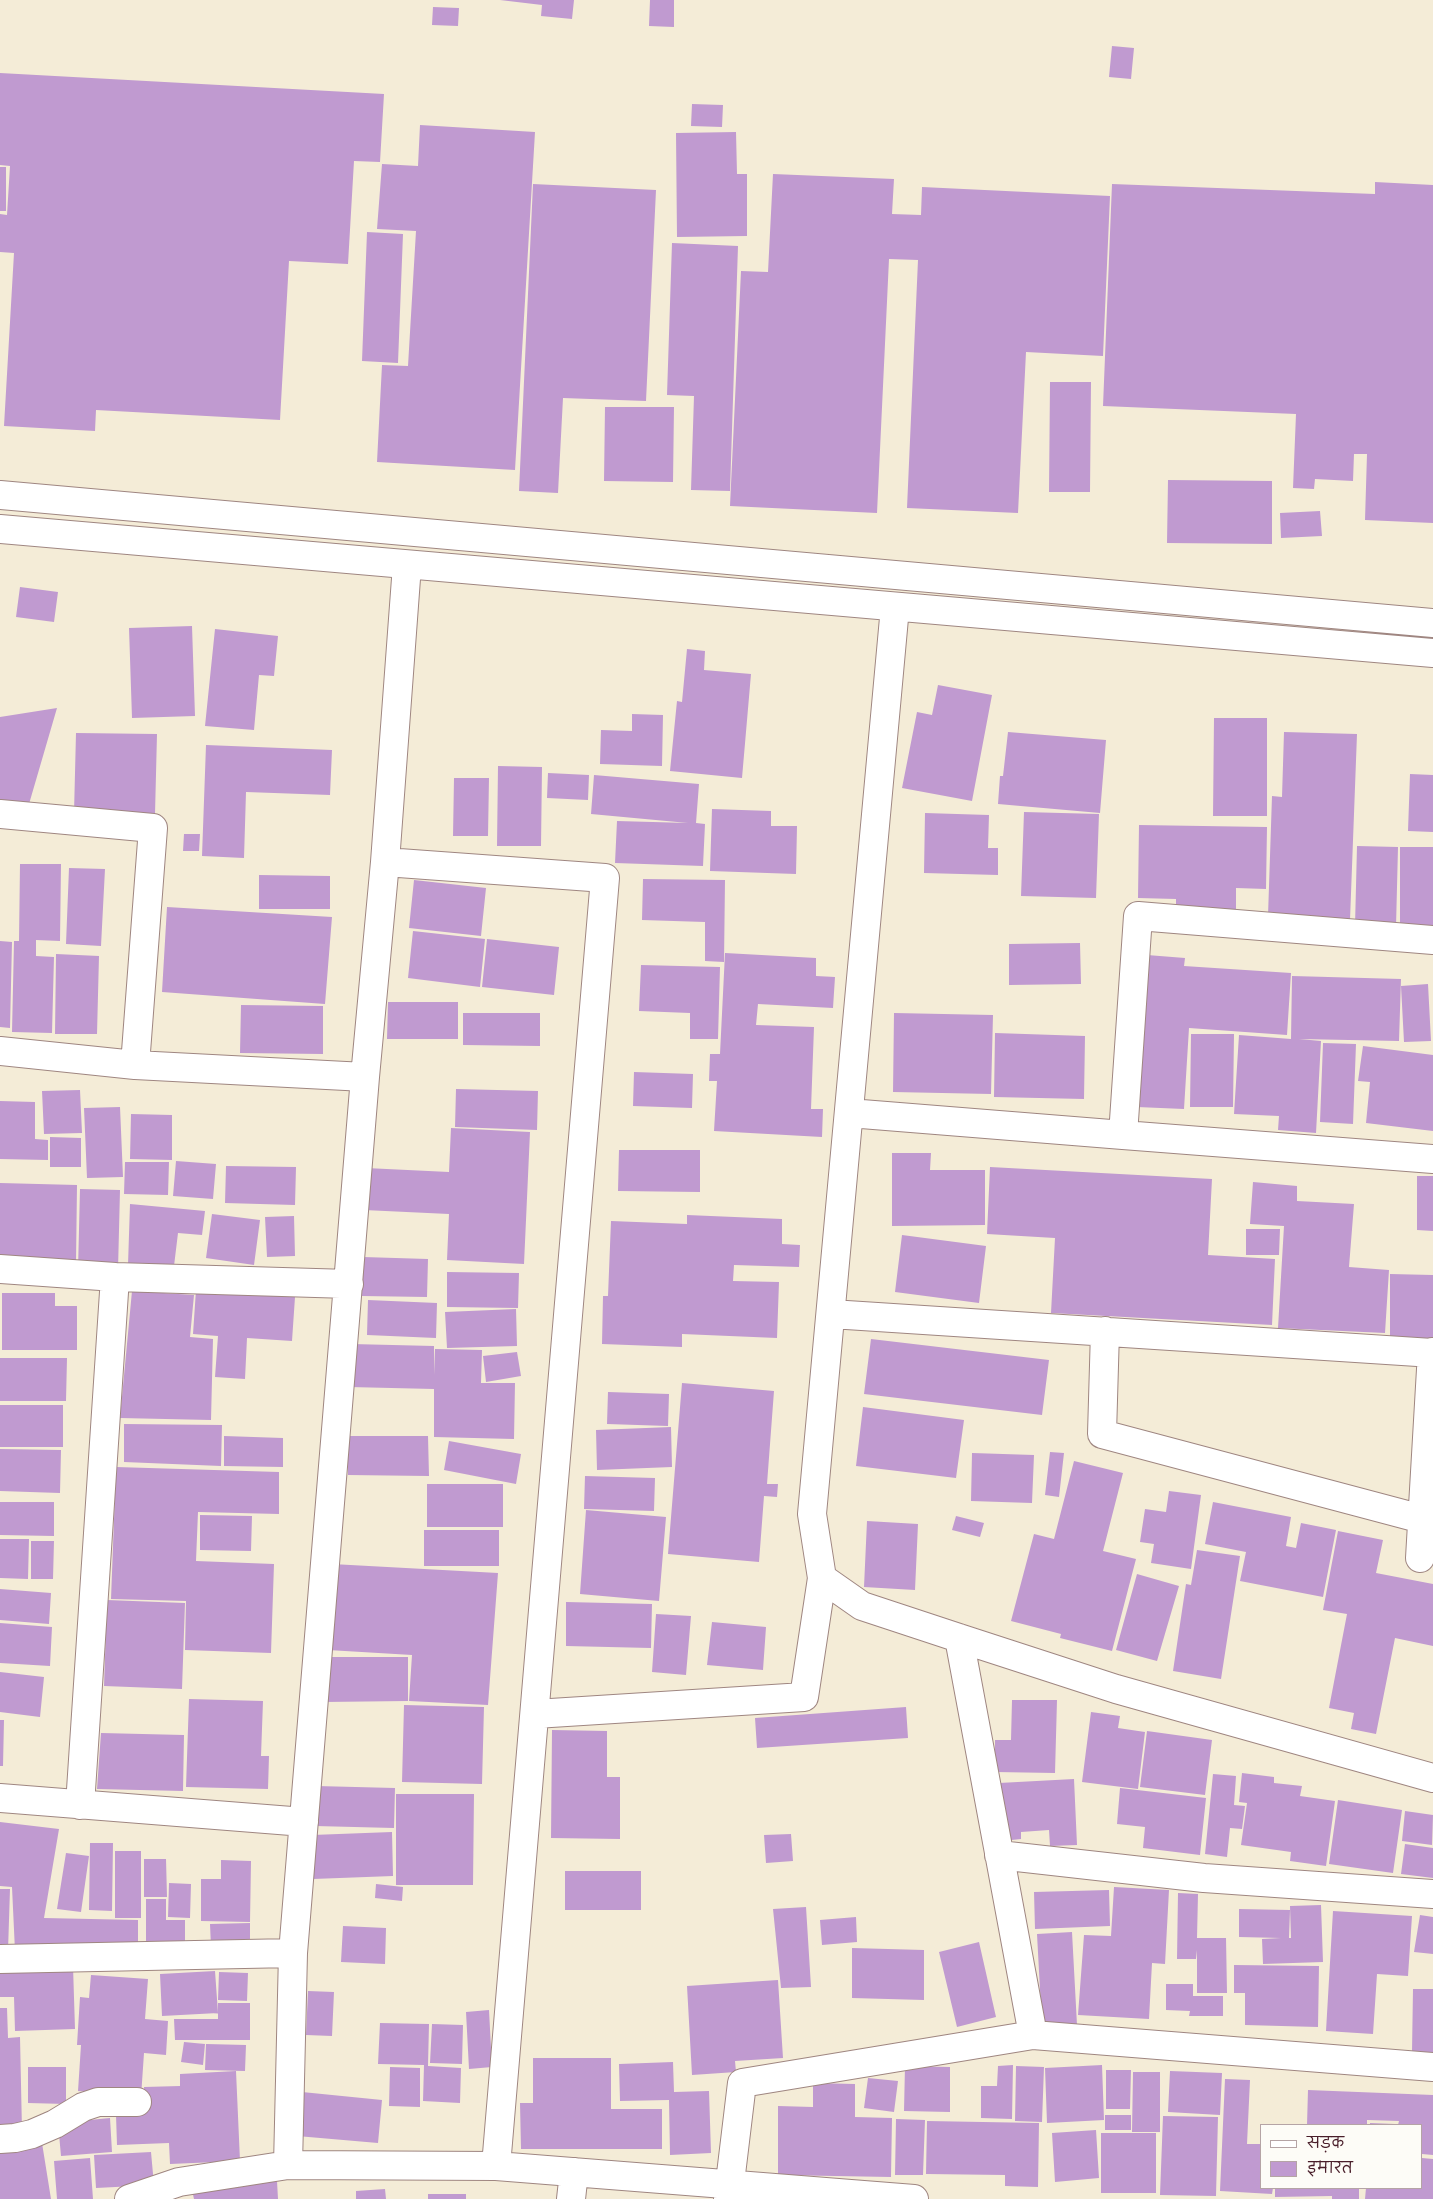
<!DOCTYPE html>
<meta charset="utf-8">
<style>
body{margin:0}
#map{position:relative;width:1433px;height:2199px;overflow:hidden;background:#f4ecd7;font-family:"Patrick Hand","Playpen Sans Deva",sans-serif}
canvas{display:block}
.legend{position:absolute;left:1260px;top:2124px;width:162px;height:65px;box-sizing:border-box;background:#fdfcf7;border:1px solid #b5a4a5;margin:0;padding:6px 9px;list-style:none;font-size:15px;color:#4a1f2b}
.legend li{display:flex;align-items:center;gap:10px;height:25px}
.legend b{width:25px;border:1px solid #b5a4a5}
</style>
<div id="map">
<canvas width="1433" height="2199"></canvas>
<ul class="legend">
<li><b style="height:6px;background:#fff"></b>सड़क</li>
<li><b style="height:14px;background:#c09ad0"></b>इमारत</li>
</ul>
</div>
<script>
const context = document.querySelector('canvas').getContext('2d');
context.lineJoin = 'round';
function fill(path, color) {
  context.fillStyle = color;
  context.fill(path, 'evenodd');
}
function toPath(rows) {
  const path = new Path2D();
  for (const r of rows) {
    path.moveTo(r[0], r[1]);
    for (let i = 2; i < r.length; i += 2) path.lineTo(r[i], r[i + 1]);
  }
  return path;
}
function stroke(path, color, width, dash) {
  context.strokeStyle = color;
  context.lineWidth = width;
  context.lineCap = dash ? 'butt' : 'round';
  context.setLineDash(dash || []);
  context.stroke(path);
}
fill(toPath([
 [500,0,574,0,572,19,541,16,542,5],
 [650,0,674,0,674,27,649,26],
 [433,7,459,8,458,26,432,25],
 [1112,46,1134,48,1131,79,1109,77],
 [0,73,384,94,380,162,354,161,348,264,289,261,280,420,96,410,95,431,4,426,14,253,0,252,0,214,7,215,10,166,0,165],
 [692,104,723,105,722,127,691,126],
 [420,125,535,132,515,470,377,462,382,365,408,366,416,231,377,229,382,164,418,166],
 [736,132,737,174,747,174,747,236,677,237,676,133],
 [0,167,6,167,6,211,0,211],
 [773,174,894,179,892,214,921,215,922,187,1110,196,1103,356,1026,352,1018,513,907,508,918,260,889,259,877,513,730,506,741,271,768,272],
 [1375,182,1433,185,1433,523,1365,520,1367,454,1354,454,1353,481,1315,479,1314,489,1293,488,1296,414,1103,406,1112,184,1375,194],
 [533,184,656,190,646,401,563,398,558,493,519,491],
 [367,232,403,234,398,363,362,361],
 [672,243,738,246,730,491,691,490,694,396,667,395],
 [1050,382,1091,382,1090,492,1049,492],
 [605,407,674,407,673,482,604,481],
 [1168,480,1272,481,1272,544,1167,543],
 [1320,511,1322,536,1281,538,1280,513],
 [20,587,58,592,54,622,16,617],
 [192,626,195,716,132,718,129,628],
 [215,629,278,636,274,676,259,675,254,730,205,726],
 [687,649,705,651,704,670,751,674,742,778,670,771,677,701,682,702],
 [938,685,992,695,972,801,902,788,917,712,932,715],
 [57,708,29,804,0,803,0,717],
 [632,714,663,715,662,766,600,764,601,730,632,731],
 [1214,718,1267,718,1267,816,1213,816],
 [1008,732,1106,740,1100,813,998,804,1000,776,1003,776],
 [1284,732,1357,734,1350,920,1268,916,1272,796,1282,797],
 [76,733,157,734,155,814,74,813],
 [206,745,332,750,330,795,246,792,244,858,202,856],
 [498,766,542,767,541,846,497,846],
 [548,773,589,775,588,800,547,798],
 [1410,774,1433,775,1433,832,1408,831],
 [594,775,699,784,696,823,705,824,703,866,615,863,617,821,688,823,591,814],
 [454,778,489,778,488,836,453,836],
 [712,809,771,811,771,826,797,826,796,874,710,871],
 [1024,812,1099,814,1096,898,1021,896],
 [925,813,989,815,988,848,998,848,998,875,924,873],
 [1139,825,1267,827,1266,889,1236,888,1236,911,1176,910,1176,899,1138,898],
 [184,834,200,834,199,851,183,851],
 [1357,846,1398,847,1396,927,1355,926],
 [1400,847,1433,847,1433,929,1400,929],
 [20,864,61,864,60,941,36,940,36,956,54,957,52,1033,12,1032,14,941,19,941],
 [69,868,105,869,101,946,66,944],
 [259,875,330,876,330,909,259,909],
 [643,879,725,880,724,962,705,961,705,922,642,920],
 [414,880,486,888,481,936,409,928],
 [167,907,332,917,325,1004,162,992],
 [413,931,485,939,480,987,408,978],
 [487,939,559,947,554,995,482,987],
 [0,941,12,942,10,1028,0,1027],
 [1080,943,1081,984,1009,985,1009,944],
 [725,953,816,958,816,976,835,977,833,1008,758,1004,756,1025,814,1027,811,1109,823,1109,822,1137,714,1131,717,1081,709,1081,710,1054,720,1054],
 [56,954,99,956,97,1034,55,1034],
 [1147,955,1185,958,1184,966,1291,973,1287,1035,1189,1028,1184,1109,1137,1107],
 [641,965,720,967,718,1039,690,1039,690,1013,639,1011],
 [1292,976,1401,979,1399,1041,1299,1039,1321,1041,1316,1133,1278,1130,1279,1116,1234,1114,1239,1035,1291,1039],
 [1428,984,1431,1041,1404,1042,1401,986],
 [388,1002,458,1002,458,1039,387,1039],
 [241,1005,323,1006,323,1054,240,1053],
 [463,1013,540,1013,540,1046,463,1045],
 [894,1013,993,1015,991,1094,893,1092],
 [995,1033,1085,1036,1084,1099,994,1097],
 [1191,1034,1234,1034,1233,1107,1190,1107],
 [1323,1043,1356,1044,1353,1124,1320,1122],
 [1363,1046,1433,1055,1433,1131,1366,1123,1370,1082,1358,1081],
 [634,1072,693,1074,692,1108,633,1106],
 [456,1089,538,1091,537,1130,455,1127],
 [80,1090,82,1133,44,1134,42,1091],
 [0,1101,35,1102,35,1139,48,1140,48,1160,0,1159],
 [120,1107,123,1177,87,1178,84,1108],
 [131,1114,172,1115,172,1160,130,1159],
 [451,1128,530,1132,524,1264,447,1260,449,1214,364,1210,366,1168,449,1172],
 [50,1137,81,1138,81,1167,50,1167],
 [619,1150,700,1150,700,1192,618,1191],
 [892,1153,931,1153,930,1170,985,1170,985,1225,892,1226],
 [176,1161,216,1164,213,1199,173,1196],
 [125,1162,169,1162,168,1195,124,1194],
 [226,1166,296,1167,295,1205,225,1203],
 [990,1167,1212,1179,1208,1255,1275,1259,1272,1325,1051,1313,1055,1238,987,1234],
 [1417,1176,1433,1176,1433,1231,1417,1230],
 [1253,1182,1297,1186,1297,1201,1354,1204,1349,1267,1389,1270,1385,1333,1278,1328,1284,1226,1250,1224],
 [0,1183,77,1185,76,1263,0,1263],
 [80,1189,120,1190,118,1270,78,1270],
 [130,1204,205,1211,202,1235,178,1233,174,1266,128,1265],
 [212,1214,260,1220,254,1265,206,1258],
 [687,1215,782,1219,782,1244,800,1245,799,1267,734,1265,733,1281,779,1282,777,1338,682,1334,682,1347,602,1344,603,1296,608,1296,611,1221,687,1224],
 [294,1216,295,1256,267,1257,265,1217],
 [1246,1229,1280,1229,1279,1255,1246,1255],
 [902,1235,986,1246,979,1303,895,1292],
 [363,1257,428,1259,427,1297,362,1296],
 [447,1272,519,1273,518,1308,447,1307],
 [1390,1274,1433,1275,1433,1344,1390,1344],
 [196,1290,295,1297,292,1341,247,1338,245,1379,215,1377,218,1336,193,1334],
 [132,1291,194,1295,190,1337,213,1339,211,1420,120,1418],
 [2,1293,55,1293,55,1306,77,1306,77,1350,2,1350],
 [368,1300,437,1303,436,1338,367,1335],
 [516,1309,517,1346,447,1348,445,1312],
 [871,1339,1049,1360,1042,1415,864,1394],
 [351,1344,434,1346,434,1375,435,1349,482,1350,481,1383,515,1383,514,1439,434,1437,434,1389,349,1387],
 [517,1352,521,1376,486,1382,483,1356],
 [0,1358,67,1358,66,1401,0,1401],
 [682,1383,774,1391,767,1484,778,1484,777,1497,764,1496,759,1562,668,1554],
 [608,1392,669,1394,668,1426,607,1424],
 [0,1405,63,1405,63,1447,0,1447],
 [863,1407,964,1420,956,1478,856,1466],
 [124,1424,222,1425,221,1466,124,1462],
 [671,1427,672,1467,597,1470,596,1430],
 [224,1436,283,1438,283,1467,224,1466],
 [348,1436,428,1436,429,1476,348,1475],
 [449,1441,521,1454,516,1484,444,1470],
 [0,1449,61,1450,60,1493,0,1491],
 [1050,1452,1064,1453,1059,1497,1045,1495],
 [972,1453,1034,1455,1032,1503,971,1501],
 [1074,1461,1123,1473,1103,1551,1136,1559,1112,1651,1060,1638,1061,1634,1011,1621,1034,1534,1054,1539],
 [116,1467,279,1472,279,1514,198,1512,196,1561,274,1564,271,1653,185,1650,186,1601,111,1599],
 [585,1476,655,1478,654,1511,584,1509],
 [427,1484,503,1484,503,1527,427,1527],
 [1169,1491,1201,1495,1191,1569,1151,1563,1154,1544,1140,1542,1145,1509,1166,1512],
 [0,1502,54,1502,54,1536,0,1535],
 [1213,1502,1291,1517,1286,1546,1296,1548,1301,1523,1336,1530,1323,1597,1240,1581,1246,1552,1205,1544],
 [586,1510,666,1517,659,1601,580,1594],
 [200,1515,252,1516,251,1551,200,1550],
 [956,1516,984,1523,980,1537,952,1530],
 [867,1521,918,1524,915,1590,864,1587],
 [424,1530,499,1530,499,1566,424,1566],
 [1338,1531,1383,1540,1376,1573,1433,1584,1433,1646,1395,1638,1376,1734,1351,1729,1354,1713,1329,1708,1347,1614,1323,1610],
 [0,1539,29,1539,28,1579,0,1578],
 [31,1541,54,1541,53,1579,31,1579],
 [1197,1550,1240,1556,1221,1679,1173,1671,1186,1584,1191,1585],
 [332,1564,498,1573,488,1705,409,1701,412,1655,328,1650],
 [1137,1574,1179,1586,1157,1661,1116,1650],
 [0,1589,51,1593,49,1624,0,1620],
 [107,1600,185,1603,182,1689,104,1686],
 [566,1602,652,1604,651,1648,566,1646],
 [656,1614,691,1616,686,1675,652,1672],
 [712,1622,766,1627,763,1670,707,1665],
 [0,1623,52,1627,50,1666,0,1663],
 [323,1657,408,1657,408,1701,324,1702],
 [0,1672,44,1677,40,1717,0,1712],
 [189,1699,263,1701,261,1756,269,1756,268,1789,186,1787],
 [1012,1700,1057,1700,1055,1773,995,1772,995,1740,1011,1740],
 [404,1705,484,1707,482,1784,402,1782],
 [906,1707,908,1738,757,1748,755,1718],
 [1091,1712,1120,1716,1118,1728,1145,1732,1138,1789,1082,1782],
 [0,1720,4,1720,3,1766,0,1766],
 [552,1730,607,1731,607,1777,620,1777,620,1839,551,1838],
 [1147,1731,1212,1740,1205,1795,1140,1787],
 [101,1733,184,1735,183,1791,97,1789],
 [1242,1773,1274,1777,1274,1783,1302,1786,1300,1796,1335,1801,1326,1866,1290,1861,1291,1852,1241,1845,1247,1803,1239,1802],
 [1213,1774,1236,1776,1234,1805,1245,1806,1242,1829,1230,1828,1227,1857,1205,1854],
 [1074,1779,1077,1845,1050,1846,1049,1830,1021,1832,1021,1839,1002,1841,999,1783],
 [316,1786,395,1788,394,1828,315,1826],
 [1120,1788,1206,1798,1200,1855,1143,1848,1145,1827,1117,1824],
 [396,1794,474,1794,473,1885,396,1885],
 [1338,1800,1402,1810,1393,1873,1329,1864],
 [1405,1811,1433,1815,1432,1845,1402,1841],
 [0,1822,59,1829,44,1918,138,1920,138,1950,15,1951,12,1887,0,1886],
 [392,1832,393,1876,313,1879,312,1835],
 [791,1834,793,1861,766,1863,764,1835],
 [90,1843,113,1843,112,1911,89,1910],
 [1405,1844,1433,1848,1433,1878,1401,1874],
 [115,1851,141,1851,141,1918,115,1918],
 [66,1853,89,1856,81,1912,57,1909],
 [144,1859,166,1859,167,1897,144,1897],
 [221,1860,251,1861,250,1922,201,1921,201,1879,221,1879],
 [565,1871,641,1871,641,1910,565,1910],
 [169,1883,191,1884,190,1918,168,1917],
 [376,1884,403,1887,402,1901,375,1898],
 [1114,1887,1169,1890,1165,1964,1152,1963,1149,2019,1078,2015,1084,1935,1111,1936],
 [0,1889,10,1889,8,1951,0,1951],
 [1109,1890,1110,1926,1035,1929,1034,1892],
 [1178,1893,1198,1894,1197,1938,1226,1938,1227,1993,1197,1993,1197,1950,1196,1959,1177,1959],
 [146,1899,166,1899,166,1920,185,1920,185,1946,146,1946],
 [1321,1905,1323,1962,1263,1964,1262,1939,1281,1938,1239,1937,1239,1909,1290,1910,1289,1938,1291,1938,1290,1906],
 [806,1907,811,1987,781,1988,773,1909],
 [1333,1911,1412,1916,1408,1976,1377,1974,1373,2034,1326,2031],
 [1420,1915,1433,1917,1433,1954,1414,1952],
 [856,1917,857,1942,822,1945,820,1920],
 [250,1923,250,1945,211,1947,210,1924],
 [343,1926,386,1928,385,1964,341,1962],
 [1072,1932,1077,2025,1042,2027,1037,1934],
 [979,1942,996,2017,957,2027,939,1952],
 [852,1948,924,1950,924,2000,852,1998],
 [1234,1965,1319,1966,1318,2027,1245,2025,1245,1993,1234,1993],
 [73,1966,75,2029,15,2031,14,1997,0,1997,0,1968],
 [215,1971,218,2013,162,2016,160,1974],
 [219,1972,248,1973,247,2001,218,2000],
 [91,1975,148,1979,145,2019,168,2021,166,2055,144,2053,141,2097,78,2091,81,2045,77,2045,80,1997,89,1998],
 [778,1980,783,2058,735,2061,736,2072,692,2075,687,1986],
 [1166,1984,1193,1984,1193,1996,1223,1996,1223,2016,1189,2016,1190,2011,1166,2010],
 [1413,1989,1433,1989,1433,2052,1412,2052],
 [308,1991,334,1992,332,2036,306,2035],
 [218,2003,250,2003,250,2040,175,2040,174,2019,218,2019],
 [0,2008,7,2008,8,2038,20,2037,22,2131,0,2135],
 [489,2010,492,2067,469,2069,466,2012],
 [380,2023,429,2024,428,2066,461,2068,460,2103,423,2101,424,2065,378,2064],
 [432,2024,463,2025,462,2064,430,2063],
 [184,2042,205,2044,203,2065,181,2062],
 [206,2044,246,2045,245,2071,205,2070],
 [533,2058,611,2058,611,2109,662,2109,662,2149,521,2149,520,2103,533,2103],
 [673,2062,674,2092,709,2091,711,2153,670,2155,669,2100,620,2101,619,2064],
 [1013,2065,1012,2119,981,2118,981,2086,997,2086,998,2066],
 [1102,2065,1104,2120,1047,2123,1045,2068],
 [905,2066,950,2067,950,2112,904,2111],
 [1016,2066,1044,2067,1042,2122,1015,2121],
 [28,2067,66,2067,66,2104,28,2103],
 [390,2067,420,2068,420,2107,389,2106],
 [1106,2070,1131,2070,1130,2109,1106,2109],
 [236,2071,240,2161,170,2164,169,2143,117,2145,116,2115,145,2113,144,2087,180,2086,180,2074],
 [1170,2071,1222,2073,1220,2115,1168,2112],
 [1133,2072,1160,2072,1160,2132,1132,2132],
 [868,2078,898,2081,894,2112,864,2108],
 [1225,2079,1250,2080,1247,2144,1262,2144,1262,2188,1273,2188,1272,2194,1220,2191],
 [813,2083,855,2084,855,2117,892,2118,891,2177,778,2175,778,2106,813,2107],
 [1308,2090,1433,2095,1433,2155,1422,2154,1422,2125,1398,2125,1399,2121,1367,2120,1367,2125,1307,2125],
 [302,2092,382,2100,378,2143,297,2136],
 [1105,2115,1131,2115,1131,2130,1105,2130],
 [1163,2116,1218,2117,1216,2196,1160,2195],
 [110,2118,112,2152,61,2156,58,2123],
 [896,2119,925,2120,923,2175,895,2175],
 [927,2121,1039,2123,1038,2187,1005,2186,1005,2175,926,2174],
 [1370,2123,1395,2124,1395,2125,1370,2125],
 [1096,2130,1099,2178,1055,2182,1052,2133],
 [1101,2133,1156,2133,1156,2193,1101,2193],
 [42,2143,51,2199,0,2199,0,2150],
 [151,2152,154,2185,96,2188,94,2155],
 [90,2158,93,2199,57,2199,54,2161],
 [1422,2158,1433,2159,1433,2199,1365,2199,1366,2188,1422,2188],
 [277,2181,278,2199,194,2199,192,2190,223,2185],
 [1275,2188,1359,2188,1359,2199,1332,2199,1332,2196,1275,2197],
 [385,2189,386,2199,356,2199,356,2191],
 [428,2194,466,2194,466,2199,428,2199]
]), '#c09ad0');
const minor = toPath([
 [0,495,1433,623],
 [0,529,1433,653],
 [407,565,385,862,365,1077,293,1953,288,2165,496,2166,914,2199],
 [895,607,812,1514,822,1578,862,1606,959,1638,1116,1689,1433,1778],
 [0,814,153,828,135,1065,365,1077],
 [385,862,605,878,496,2166],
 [0,1051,135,1065],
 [849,1113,1123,1135,1138,916,1433,940],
 [1123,1135,1433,1159],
 [0,1269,115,1277,80,1805],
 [115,1277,349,1284],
 [831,1314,1433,1353],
 [1105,1331,1102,1434,1422,1519],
 [1420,1558,1432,1352],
 [535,1714,804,1697,822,1578],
 [0,1798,304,1822],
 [999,1855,1204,1878,1433,1894],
 [0,1959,293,1953],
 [1033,2035,1433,2067],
 [0,2139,15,2138,32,2134,55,2124,83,2107,98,2102,137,2102],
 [129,2199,179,2182,288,2165],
 [571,2199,574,2172],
 [728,2199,742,2083,1033,2035,959,1638]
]);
stroke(minor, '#9f8681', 30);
stroke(minor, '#fff', 28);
</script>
